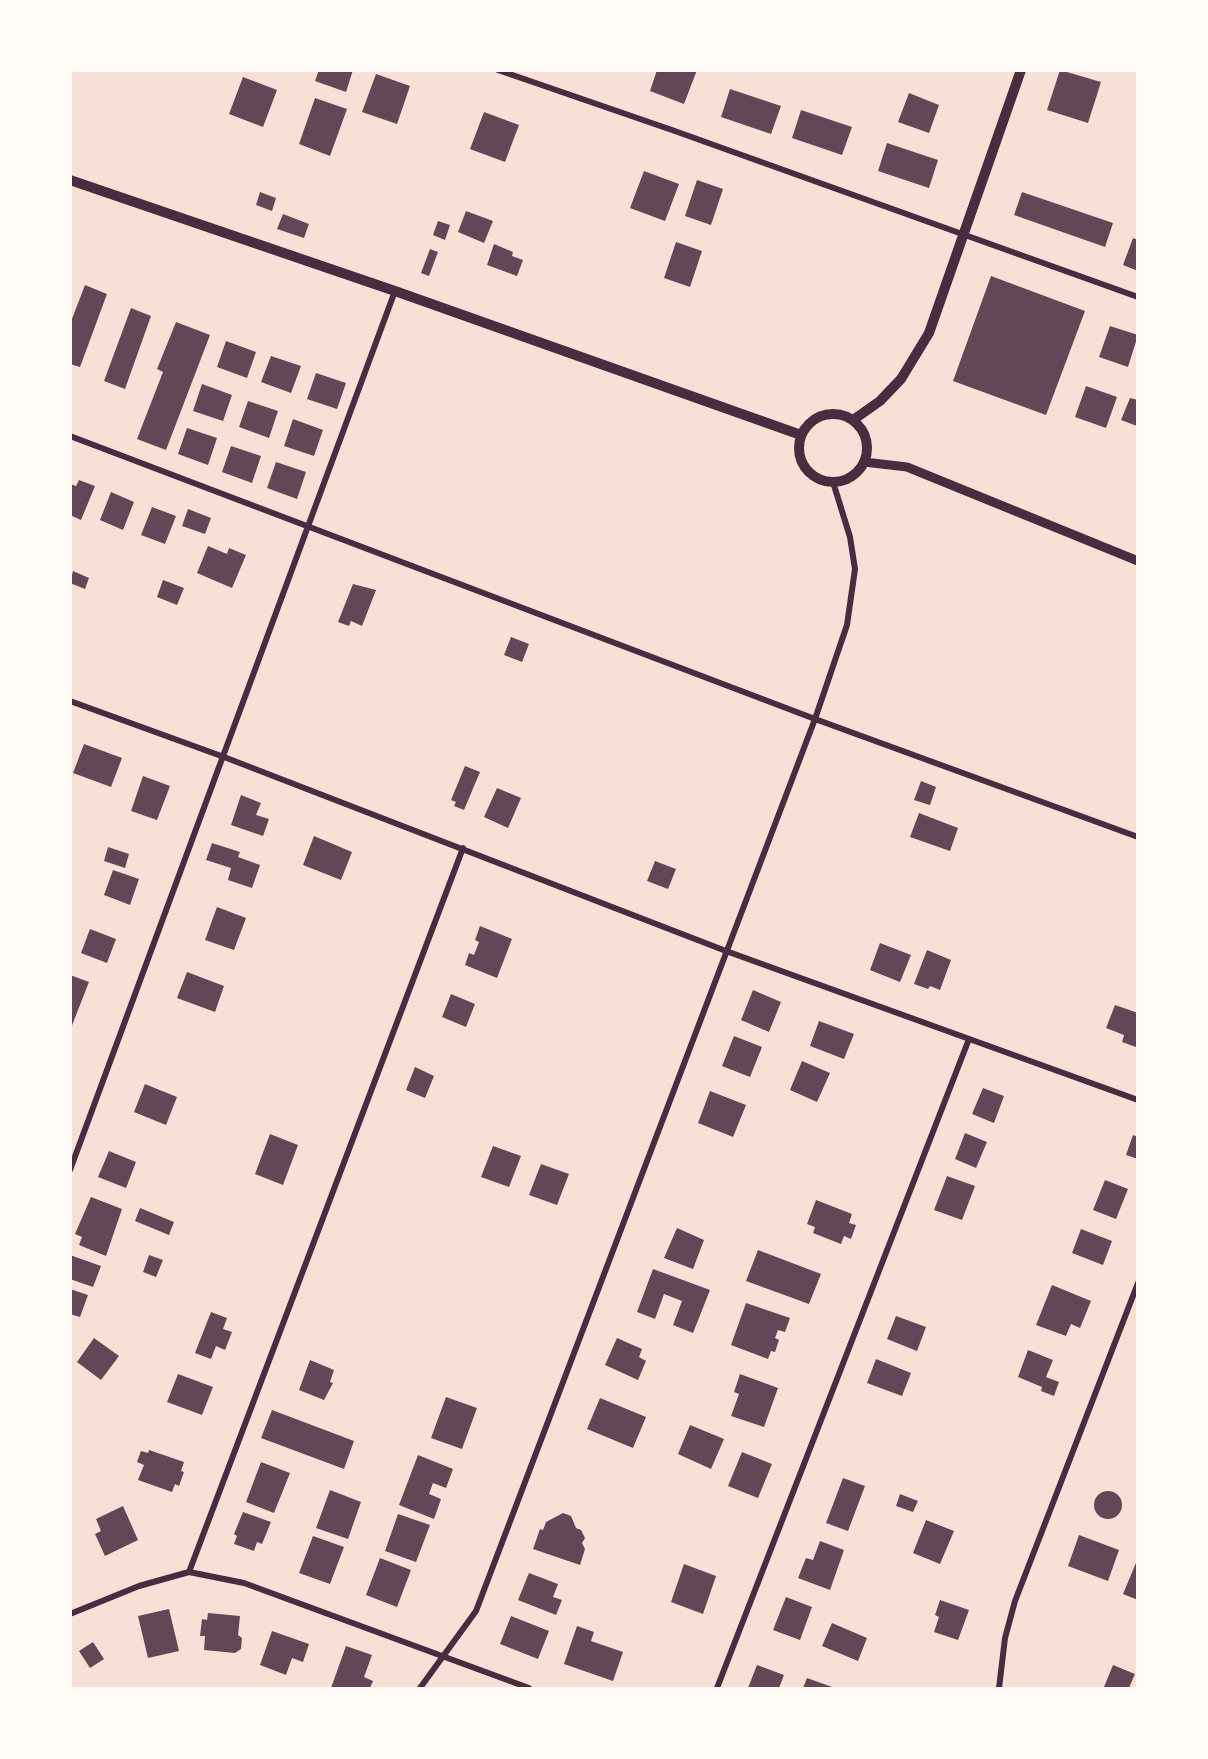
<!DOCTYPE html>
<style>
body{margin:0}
#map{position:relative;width:1208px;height:1759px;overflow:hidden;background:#f7e1d7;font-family:Manrope,sans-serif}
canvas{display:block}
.frame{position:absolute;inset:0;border:72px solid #fffaf5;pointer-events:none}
</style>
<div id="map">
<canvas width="1208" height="1759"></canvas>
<div class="frame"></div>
</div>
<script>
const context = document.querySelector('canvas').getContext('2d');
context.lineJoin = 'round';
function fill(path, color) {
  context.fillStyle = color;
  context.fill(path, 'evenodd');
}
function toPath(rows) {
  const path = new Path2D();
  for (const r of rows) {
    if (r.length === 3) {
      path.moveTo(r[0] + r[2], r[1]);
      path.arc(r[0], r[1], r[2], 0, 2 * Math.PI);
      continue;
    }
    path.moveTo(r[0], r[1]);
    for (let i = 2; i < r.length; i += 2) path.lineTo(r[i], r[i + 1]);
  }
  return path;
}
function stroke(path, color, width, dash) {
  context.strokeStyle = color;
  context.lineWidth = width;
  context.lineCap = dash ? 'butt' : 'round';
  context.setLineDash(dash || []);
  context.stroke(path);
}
fill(toPath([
 [319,70,353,70,346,92,315,81],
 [657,70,697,70,684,104,650,91],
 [1060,70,1101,82,1088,123,1047,110],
 [376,74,410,86,397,124,362,112],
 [243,77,277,90,263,127,229,114],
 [730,89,781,106,771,134,721,117],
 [909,93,939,105,929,133,898,122],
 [315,98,347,109,330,156,299,144],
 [801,110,852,127,842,155,792,138],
 [484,112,519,125,505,162,470,149],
 [887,143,938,160,929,188,878,171],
 [644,171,679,184,665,221,630,208],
 [697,180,723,189,711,225,685,216],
 [260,192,276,198,272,211,256,205],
 [1022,192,1113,223,1105,247,1014,215],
 [466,211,493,221,484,243,458,232],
 [283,214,309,224,304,238,277,229],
 [438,221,450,225,445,240,433,235],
 [1133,238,1138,240,1138,271,1123,265],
 [676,242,702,251,690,287,664,278],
 [494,244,513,252,512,256,523,260,517,276,487,265],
 [430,249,438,252,429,276,421,273],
 [991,276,1085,311,1046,415,953,381],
 [85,285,107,294,80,367,70,364,70,324],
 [131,308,151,316,125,389,104,381],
 [176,322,210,335,166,450,137,439,163,372,157,369],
 [1110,326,1138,335,1128,367,1099,357],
 [226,341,256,352,247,378,217,367],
 [271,356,301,366,291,393,261,382],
 [316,373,346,383,337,409,307,399],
 [202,384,232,395,223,421,193,411],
 [1086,386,1117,397,1106,428,1075,417],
 [1130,398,1138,400,1137,426,1121,420],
 [248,401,278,411,269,438,239,427],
 [293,419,323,430,314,456,284,446],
 [187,428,217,438,208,465,178,454],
 [231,446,261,456,252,483,222,472],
 [276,462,306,472,297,499,267,488],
 [79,480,95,486,81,520,70,515,70,484,76,486],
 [111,492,134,502,123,530,100,520],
 [152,507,176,516,165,544,141,535],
 [188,509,211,518,205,534,182,526],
 [208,546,227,554,229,548,246,555,232,588,197,573],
 [73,571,89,578,85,589,70,583],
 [163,580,184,588,177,605,157,597],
 [353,584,376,590,362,626,351,621,349,626,338,622],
 [511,637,529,644,522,662,504,655],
 [84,744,122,758,111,787,73,773],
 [465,766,480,772,464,810,454,806,456,802,451,800],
 [143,776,170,786,157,820,131,811],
 [921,781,936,787,930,805,914,800],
 [497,788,521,798,508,828,484,817],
 [241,795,261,803,256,815,269,819,263,836,231,825],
 [919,813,958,828,950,851,910,837],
 [314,836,352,852,341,880,303,865],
 [212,843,240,852,238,857,260,865,252,888,228,880,231,868,206,860],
 [108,847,129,854,125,868,104,861],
 [655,861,676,869,668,889,647,881],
 [113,870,139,879,130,905,104,895],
 [217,907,246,918,234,950,205,940],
 [480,926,512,939,497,978,465,965,469,953,474,955,479,942,475,940],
 [90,929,116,939,107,963,81,953],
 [880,943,911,955,900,982,870,970],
 [927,950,951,960,940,990,930,986,928,989,914,984],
 [187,972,224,986,215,1012,177,998],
 [70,975,89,982,71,1028,70,1028],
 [753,990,781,1002,769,1032,741,1020],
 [451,994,475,1004,466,1027,442,1017],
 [1115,1005,1138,1013,1136,1047,1122,1042,1124,1035,1106,1028],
 [819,1021,854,1034,844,1059,810,1046],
 [734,1036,762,1047,750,1077,722,1066],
 [802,1061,830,1073,817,1102,790,1090],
 [415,1067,434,1076,425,1098,406,1090],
 [145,1084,177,1097,166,1125,134,1112],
 [983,1088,1004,1096,994,1123,972,1114],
 [710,1091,746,1105,733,1137,698,1123],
 [965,1133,987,1142,976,1168,955,1159],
 [270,1134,298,1145,283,1185,255,1174],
 [1133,1135,1138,1137,1138,1159,1126,1155],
 [493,1146,521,1156,509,1187,481,1177],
 [109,1151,136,1162,126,1188,98,1177],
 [541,1164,569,1174,557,1205,529,1195],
 [947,1176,975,1186,962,1220,934,1210],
 [1105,1180,1128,1189,1116,1219,1093,1210],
 [91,1197,122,1209,106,1256,79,1245,82,1237,75,1234],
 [816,1200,852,1214,849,1223,856,1225,851,1239,844,1236,841,1244,813,1233,815,1227,807,1224],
 [140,1208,174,1222,169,1235,135,1221],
 [677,1228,704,1240,693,1269,664,1258],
 [1081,1229,1112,1241,1103,1265,1072,1253],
 [758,1250,821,1274,809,1304,746,1281],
 [70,1255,101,1266,93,1287,70,1279],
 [149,1255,163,1260,156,1277,143,1272],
 [653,1269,710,1290,693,1333,673,1325,682,1301,664,1294,655,1319,637,1312],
 [1052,1285,1091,1301,1080,1328,1071,1324,1066,1336,1036,1325],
 [70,1289,88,1295,80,1317,70,1314],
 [746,1303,790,1318,785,1332,778,1330,775,1338,779,1340,775,1352,771,1351,768,1359,731,1345],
 [211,1312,227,1318,223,1329,232,1332,225,1350,216,1346,211,1359,195,1353],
 [896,1316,926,1327,917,1351,887,1339],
 [94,1338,119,1356,101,1380,77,1362],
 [617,1338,642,1349,639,1357,646,1361,638,1380,605,1365],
 [1028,1350,1053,1360,1046,1377,1059,1382,1054,1396,1041,1391,1042,1387,1018,1377],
 [876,1359,911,1373,902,1396,867,1383],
 [310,1360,334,1370,330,1382,333,1383,324,1400,299,1390],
 [178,1374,213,1387,202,1415,167,1402],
 [740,1374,778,1388,764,1427,731,1416,739,1394,734,1392],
 [446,1397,477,1408,462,1449,431,1438],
 [600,1398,646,1417,633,1448,587,1429],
 [272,1410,354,1441,344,1469,261,1438],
 [690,1425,724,1439,711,1469,678,1454],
 [149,1450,184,1462,181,1471,184,1472,179,1486,175,1484,172,1492,138,1480,144,1465,137,1462,141,1451,148,1453],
 [742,1452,772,1464,758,1498,728,1486],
 [418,1455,453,1469,446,1488,433,1483,429,1494,441,1499,434,1519,399,1505],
 [261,1462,290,1473,274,1513,246,1502],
 [843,1478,865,1486,848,1531,826,1523],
 [330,1490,361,1502,348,1539,316,1528],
 [1108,1505,14],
 [900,1494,918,1501,913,1512,896,1506],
 [123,1506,138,1540,105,1556,95,1534,101,1531,96,1519],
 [243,1512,271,1522,262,1544,257,1542,254,1551,234,1544,237,1536,234,1534],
 [563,1513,571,1516,576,1528,581,1530,585,1538,582,1543,585,1549,580,1565,533,1549,540,1529,543,1530,546,1522],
 [398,1514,430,1525,416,1562,385,1551],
 [926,1520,954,1531,940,1564,913,1553],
 [1079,1535,1119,1550,1108,1581,1068,1566],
 [313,1536,344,1547,330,1584,299,1573],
 [820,1541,844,1550,830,1590,798,1578,806,1558,813,1560],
 [380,1558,411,1570,397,1607,366,1595],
 [1138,1558,1138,1600,1123,1594],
 [684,1564,716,1576,703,1614,671,1602],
 [529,1573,558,1584,553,1597,562,1600,556,1615,518,1600],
 [786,1597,812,1607,800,1640,773,1630],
 [940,1600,969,1610,958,1640,934,1632,939,1617,935,1615],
 [169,1609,179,1651,148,1658,138,1616],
 [208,1613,240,1616,238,1635,242,1638,241,1649,235,1653,204,1650,205,1636,200,1636,202,1619,207,1620],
 [511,1616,549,1631,538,1659,500,1644],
 [832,1623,867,1638,858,1661,822,1646],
 [577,1626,594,1632,591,1641,623,1652,613,1681,564,1664],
 [272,1631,309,1644,303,1662,292,1658,286,1675,260,1665],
 [93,1642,104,1659,90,1668,79,1651],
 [346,1646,372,1655,364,1677,373,1681,370,1688,331,1688],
 [757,1665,784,1675,779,1688,748,1688],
 [1113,1665,1135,1674,1129,1688,1104,1687],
 [807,1678,835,1688,803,1688]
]), '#644757');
stroke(toPath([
 [498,70,672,130,1138,297],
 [70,436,815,719,1138,837],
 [70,701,224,757,726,951,1138,1100],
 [70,1170,395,291],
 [189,1572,244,1583,529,1688],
 [70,1614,139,1586,189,1572,463,848],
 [420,1688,476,1611,815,719,847,625,855,569,850,537,833,482],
 [717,1688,969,1039],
 [999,1688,1005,1638,1015,1601,1138,1283]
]), '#4a2c40', 6);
stroke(toPath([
 [864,462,907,467,1138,561]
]), '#4a2c40', 9);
stroke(toPath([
 [70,180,395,291,801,435],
 [833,448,34],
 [853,420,880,401,901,379,929,333,1021,70]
]), '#4a2c40', 10);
</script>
